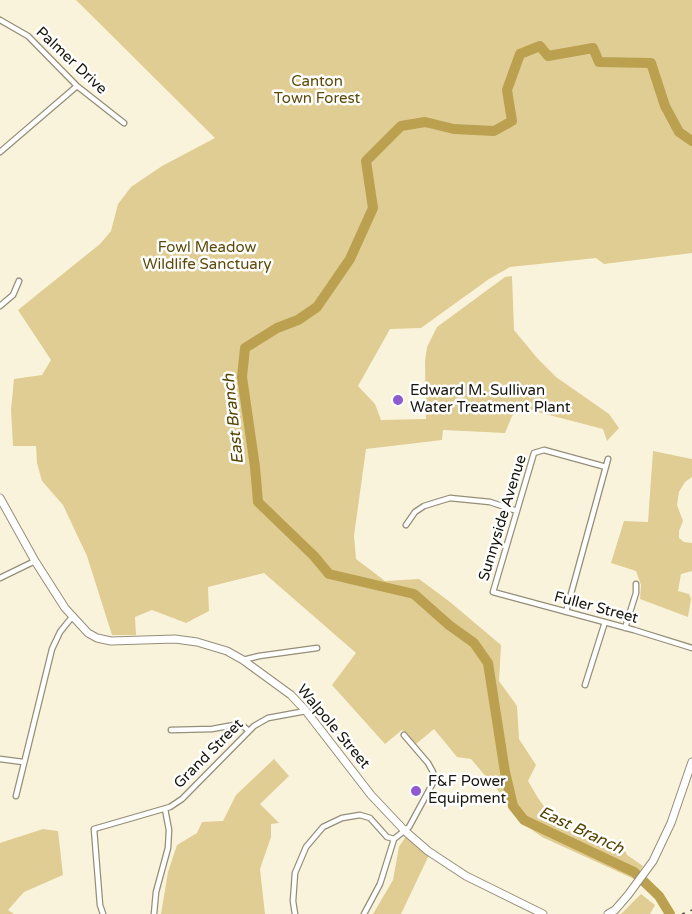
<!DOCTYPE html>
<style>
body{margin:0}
canvas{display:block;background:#faf3db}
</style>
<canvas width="692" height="914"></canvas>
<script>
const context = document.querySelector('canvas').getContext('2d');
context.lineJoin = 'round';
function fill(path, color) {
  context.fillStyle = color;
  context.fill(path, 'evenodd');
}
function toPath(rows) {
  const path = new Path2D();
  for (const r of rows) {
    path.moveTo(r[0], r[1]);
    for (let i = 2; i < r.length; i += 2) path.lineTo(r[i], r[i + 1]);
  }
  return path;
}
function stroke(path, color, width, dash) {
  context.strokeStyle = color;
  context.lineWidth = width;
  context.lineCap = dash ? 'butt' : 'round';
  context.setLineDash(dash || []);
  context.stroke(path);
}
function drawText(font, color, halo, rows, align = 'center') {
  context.font = font + ' "Varela Round",sans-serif';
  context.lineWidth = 5;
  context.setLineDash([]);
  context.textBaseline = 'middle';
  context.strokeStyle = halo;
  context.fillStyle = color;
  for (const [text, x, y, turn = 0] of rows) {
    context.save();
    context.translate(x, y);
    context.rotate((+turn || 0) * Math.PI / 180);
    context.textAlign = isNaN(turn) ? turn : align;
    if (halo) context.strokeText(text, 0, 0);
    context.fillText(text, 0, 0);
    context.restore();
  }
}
fill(toPath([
 [76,0,692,0,692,253,604,264,596,258,510,267,489,279,421,328,390,329,358,386,375,404,381,420,426,419,425,361,427,347,437,327,505,277,512,276,514,330,538,359,556,377,609,414,619,428,607,441,603,429,522,408,512,416,505,433,443,430,442,440,366,449,354,536,356,559,385,581,419,579,450,602,501,645,499,681,517,706,519,739,536,765,528,781,538,798,560,829,622,844,627,855,643,866,634,879,542,837,521,822,506,800,471,759,457,757,434,729,416,744,402,730,385,744,332,685,356,653,264,573,208,587,209,611,186,623,152,610,135,617,136,635,112,635,87,556,63,505,42,481,37,463,36,446,13,446,11,410,14,379,42,375,51,360,18,310,100,244,111,231,118,204,131,187,162,166,215,138],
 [653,451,692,459,692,477,685,482,679,492,677,505,683,521,679,531,679,538,684,542,692,543,692,571,681,574,678,591,689,594,691,599,688,617,640,599,641,585,636,571,611,563,624,521,648,522],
 [274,759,289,776,260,804,279,823,271,824,271,837,260,869,265,914,161,914,168,872,177,845,197,833,202,822,223,821,236,795],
 [43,829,58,831,63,875,24,892,8,910,14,914,0,914,0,843],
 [406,836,429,855,401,914,373,914,393,880,399,847],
 [641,894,655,905,650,914,621,914]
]), '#e0cd94');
stroke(toPath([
 [670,914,659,896,634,872,524,820,513,806,505,772,488,663,474,643,449,625,414,594,329,574,314,556,258,502,255,467,242,377,245,348,277,328,298,320,317,307,350,259,373,208,366,161,401,126,425,122,454,129,494,131,512,121,507,90,520,54,540,46,548,56,593,48,599,62,651,63,665,106,679,132,692,141]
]), '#baa04f', 10);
const minor = toPath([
 [0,20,28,36,77,86,124,123],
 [0,152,77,86],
 [0,306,13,295,19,281],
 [606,467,544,450,534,453,493,592,634,630,692,648],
 [406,525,415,512,424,506,450,498,490,502,517,511],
 [0,578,35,561],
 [566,612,608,459],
 [625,628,636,593,636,584],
 [243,660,259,656,317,648],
 [585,685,605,622],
 [171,730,212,729,234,725,243,726,249,731],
 [0,759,23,762],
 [16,796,52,649,60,632,72,617],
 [103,914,100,905,94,829,170,807,182,799,254,726,268,718,306,711],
 [154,914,156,892,168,848,169,830,165,809],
 [295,914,293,901,295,873,306,847,323,827,342,818,360,815,370,818,387,837,394,839],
 [364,914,380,884,394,839,409,827,434,781,433,772,428,763,404,735]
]);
const secondary = toPath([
 [0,498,35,561,65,608,88,633,97,638,111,641,175,639,197,642,227,651,243,660,291,695,306,711,371,795,405,831,428,851,466,876,543,914],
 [608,914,615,910,628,895,653,861,671,823,692,762]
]);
stroke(minor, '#958e78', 7);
stroke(secondary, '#958e78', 9);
stroke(minor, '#fff', 4.5);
stroke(secondary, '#fff', 7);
stroke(toPath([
 [682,914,692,910]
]), '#4b483c', 1.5, [3, 6]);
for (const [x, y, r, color] of [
 [398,400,6,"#8f59d1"],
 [416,791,6,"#8f59d1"]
]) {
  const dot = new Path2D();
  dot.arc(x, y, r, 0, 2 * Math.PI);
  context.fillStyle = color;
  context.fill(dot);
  stroke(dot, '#fff', 2);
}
drawText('15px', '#17150c', '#fff', [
 ["Palmer Drive",71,61,43],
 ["Sunnyside Avenue",503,518,-73],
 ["Fuller Street",596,608,15],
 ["Walpole Street",333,727,50],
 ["Grand Street",209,754,-45]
]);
drawText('15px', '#5d4a08', '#fff', [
 ["Canton",317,82],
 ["Town Forest",317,99],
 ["Fowl Meadow",207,248],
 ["Wildlife Sanctuary",207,265]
]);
drawText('15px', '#17150c', '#fff', [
 ["Edward M. Sullivan",410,391],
 ["Water Treatment Plant",410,408],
 ["F&F Power",428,782],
 ["Equipment",428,799]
], 'left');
drawText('italic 16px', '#554300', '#fff', [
 ["East Branch",234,419,-96],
 ["East Branch",581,831,25]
]);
</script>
